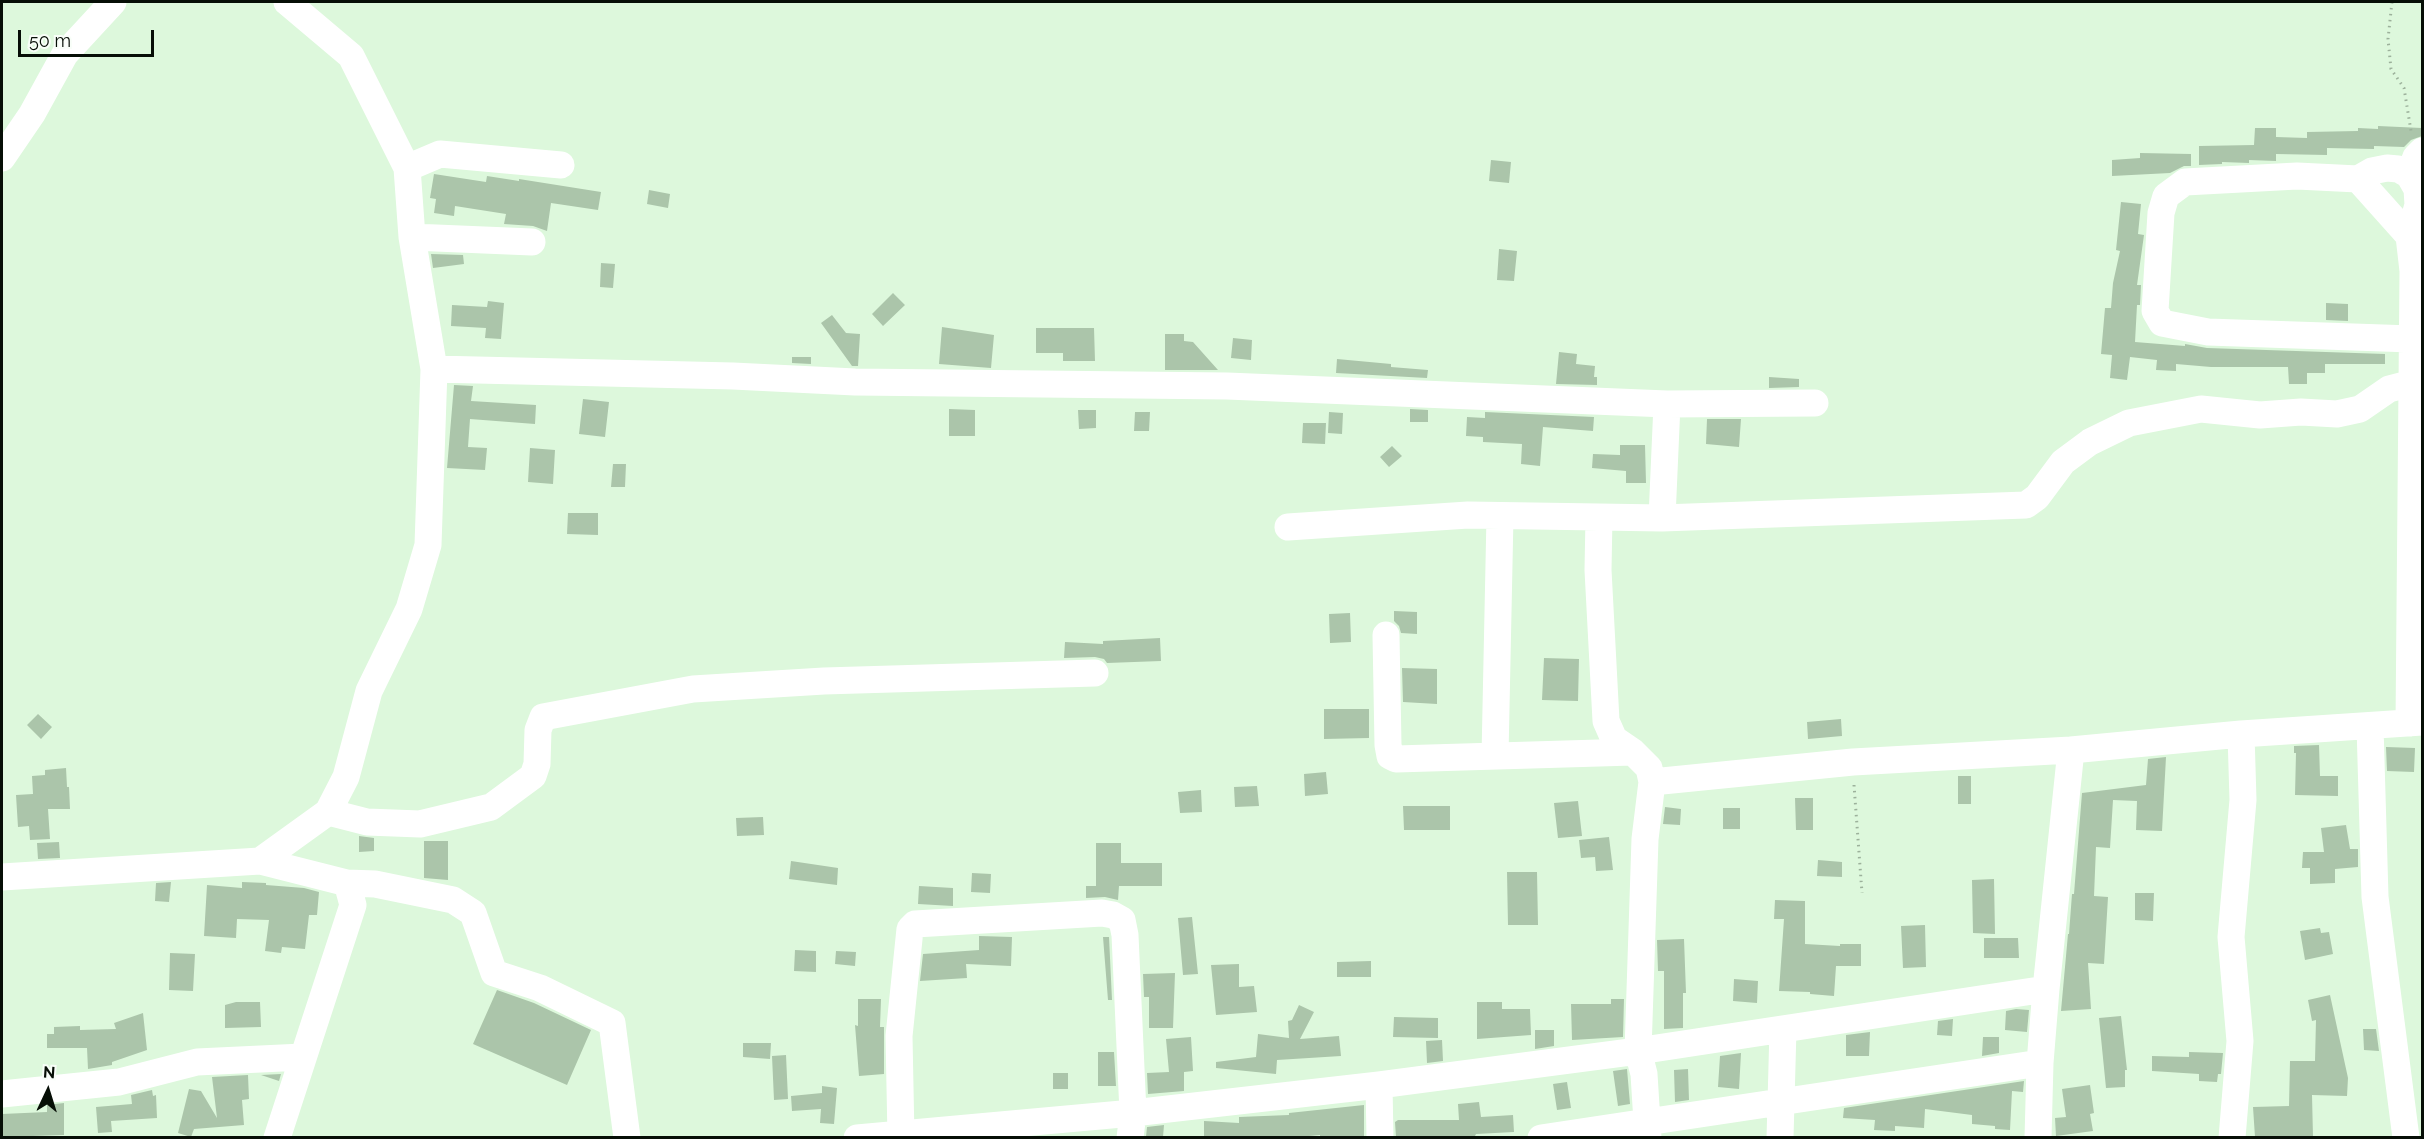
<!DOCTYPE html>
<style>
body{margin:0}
#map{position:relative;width:2424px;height:1139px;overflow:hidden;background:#ddf8dc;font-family:Raleway,sans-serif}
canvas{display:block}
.frame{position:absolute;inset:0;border:3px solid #060e06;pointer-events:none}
.north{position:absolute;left:18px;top:1061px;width:60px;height:60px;-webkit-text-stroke:4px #f8fef8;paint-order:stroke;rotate:4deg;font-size:16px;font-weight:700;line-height:24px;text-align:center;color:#060e06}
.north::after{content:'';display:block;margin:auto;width:21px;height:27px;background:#060e06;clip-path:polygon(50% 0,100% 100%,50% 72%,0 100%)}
.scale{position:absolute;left:18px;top:30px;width:136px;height:27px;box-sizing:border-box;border:3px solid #060e06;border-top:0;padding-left:8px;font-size:18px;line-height:21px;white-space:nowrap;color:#060e06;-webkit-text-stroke:4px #f8fef8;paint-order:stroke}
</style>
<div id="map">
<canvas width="2424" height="1139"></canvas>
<div class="frame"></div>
<div class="north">N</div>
<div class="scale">50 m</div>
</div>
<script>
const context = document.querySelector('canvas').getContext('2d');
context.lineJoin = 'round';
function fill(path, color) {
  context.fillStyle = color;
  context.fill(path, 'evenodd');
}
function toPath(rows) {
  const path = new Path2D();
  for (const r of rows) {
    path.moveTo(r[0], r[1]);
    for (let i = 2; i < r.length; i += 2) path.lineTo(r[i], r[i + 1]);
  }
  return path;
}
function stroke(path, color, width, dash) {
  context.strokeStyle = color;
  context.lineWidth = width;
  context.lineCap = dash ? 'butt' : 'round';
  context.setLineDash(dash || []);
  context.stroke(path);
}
fill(toPath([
 [2378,126,2422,128,2422,136,2411,140,2404,147,2374,146,2374,149,2327,148,2327,155,2276,154,2276,161,2249,160,2249,163,2222,162,2222,164,2199,165,2199,146,2254,145,2255,128,2276,128,2276,137,2307,138,2307,132,2358,131,2358,128,2378,129],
 [2140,153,2191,154,2191,166,2184,166,2170,173,2112,176,2112,160,2140,158],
 [1491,160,1511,162,1509,183,1489,181],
 [434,174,486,182,487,176,519,181,519,179,601,192,598,210,551,203,547,231,533,226,504,224,506,214,455,206,454,216,434,213,436,199,430,198],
 [649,190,670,194,668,208,647,204],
 [2121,202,2141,204,2138,234,2144,235,2137,285,2141,285,2140,305,2137,305,2135,342,2185,346,2185,344,2207,348,2385,354,2385,364,2325,364,2325,373,2307,373,2307,384,2289,384,2288,367,2211,367,2176,364,2176,371,2156,370,2157,360,2130,357,2127,380,2110,378,2112,355,2101,354,2105,308,2111,308,2113,283,2120,251,2116,250],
 [1499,249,1517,251,1514,281,1497,280],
 [431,254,463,255,464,264,433,268],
 [601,263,615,264,613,288,600,287],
 [893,293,905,305,883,326,872,314],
 [488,301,504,303,501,339,485,338,486,328,451,326,452,305,487,307],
 [2326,303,2348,304,2348,321,2326,320],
 [832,315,846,333,860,334,858,366,852,366,821,323],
 [942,327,994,335,991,368,939,364],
 [1036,328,1094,328,1095,361,1063,361,1063,353,1036,353],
 [1165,334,1184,334,1184,341,1193,342,1218,370,1165,370],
 [1233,338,1252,340,1251,360,1231,358],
 [1559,352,1577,354,1576,364,1595,366,1594,377,1597,377,1597,385,1556,384],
 [792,357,811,357,811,364,792,363],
 [1337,359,1391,364,1391,367,1428,370,1427,378,1336,373],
 [1769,377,1799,379,1799,387,1769,388],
 [454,385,473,386,471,401,536,405,535,424,470,419,468,447,487,448,485,470,447,468],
 [583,399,609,402,605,437,579,434],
 [949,409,975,410,975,436,949,436],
 [1410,409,1428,410,1428,422,1410,422],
 [1078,410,1096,410,1096,428,1079,429],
 [1135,412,1150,412,1149,431,1134,431],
 [1329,412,1343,413,1342,434,1328,433],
 [1485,412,1594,417,1593,431,1543,427,1540,466,1521,464,1522,444,1483,442,1483,437,1466,436,1467,417,1485,418],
 [1707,419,1741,419,1739,447,1706,444],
 [1303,423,1326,423,1325,444,1302,443],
 [1620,445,1645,445,1646,483,1626,483,1626,471,1592,468,1593,454,1620,455],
 [1392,446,1402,456,1389,467,1380,457],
 [530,448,555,450,553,484,528,482],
 [613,464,626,464,625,487,611,487],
 [568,513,598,513,598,535,567,534],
 [1394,611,1417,612,1417,634,1401,633,1399,626,1394,621],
 [1350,613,1351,642,1330,643,1329,614],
 [1160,638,1161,661,1107,663,1104,659,1095,657,1064,658,1065,642,1103,644,1103,641],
 [1544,658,1579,659,1578,701,1542,700],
 [1402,668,1437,669,1437,704,1403,702],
 [1324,709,1369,709,1369,738,1324,739],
 [38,714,52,727,41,739,27,725],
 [1841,719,1842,736,1808,739,1807,722],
 [2319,745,2320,776,2338,776,2338,796,2295,795,2296,753,2294,753,2294,746],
 [2386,747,2415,748,2414,772,2387,771],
 [2166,757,2162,831,2136,830,2137,801,2113,800,2110,848,2096,847,2094,896,2108,897,2104,964,2088,963,2091,1009,2061,1011,2068,934,2069,934,2072,894,2074,894,2082,793,2146,785,2148,759],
 [66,768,67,787,69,787,70,809,48,809,50,839,30,840,29,826,18,827,16,795,33,794,32,776,45,775,45,770],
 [1326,772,1328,794,1305,796,1304,774],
 [1958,776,1971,776,1971,804,1958,804],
 [1257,786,1259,806,1235,807,1234,787],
 [1201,790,1202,812,1180,813,1178,792],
 [1795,798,1813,798,1813,830,1796,830],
 [1578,801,1582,836,1558,838,1554,803],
 [1403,806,1450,806,1450,830,1404,830],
 [1665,807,1681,809,1680,825,1663,824],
 [1723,808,1740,808,1740,829,1723,829],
 [763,817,764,835,737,836,736,818],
 [2346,825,2350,849,2358,849,2358,867,2335,869,2335,883,2310,884,2310,868,2302,868,2303,852,2324,852,2321,828],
 [359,836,374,838,374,851,359,852],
 [1609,837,1613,870,1596,871,1595,857,1581,858,1579,840],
 [424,841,448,841,448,880,424,878],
 [59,842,60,858,38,859,37,843],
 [1096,843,1121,843,1121,863,1162,863,1162,886,1119,886,1118,900,1105,897,1086,898,1086,886,1096,886],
 [1818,860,1842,862,1842,877,1817,876],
 [791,861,838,868,837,885,789,879],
 [1507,872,1537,872,1538,925,1508,925],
 [972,873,991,874,990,893,971,892],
 [1994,879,1995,934,1973,933,1972,880],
 [171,882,169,902,155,901,156,883],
 [242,882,266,883,266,885,304,888,319,892,317,915,309,915,305,949,282,947,281,953,265,951,269,920,237,919,236,938,204,936,207,885,242,888],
 [919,886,953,888,953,906,918,904],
 [2135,893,2154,893,2153,921,2135,920],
 [1775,900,1805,901,1805,944,1840,946,1840,944,1861,944,1861,966,1836,966,1834,996,1810,994,1810,992,1779,991,1784,919,1774,919],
 [1192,917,1198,974,1183,975,1178,918],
 [1925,925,1926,967,1903,968,1901,926],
 [2320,928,2321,933,2329,932,2333,954,2305,960,2300,931],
 [979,936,1012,937,1011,966,966,964,967,978,920,981,923,954,979,950],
 [1103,937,1109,937,1112,1000,1108,1000],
 [1984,938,2018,938,2019,958,1984,958],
 [1684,939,1686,993,1683,993,1683,1028,1664,1029,1664,971,1658,971,1657,940],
 [795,950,816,951,816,972,794,971],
 [836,951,856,952,855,966,835,964],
 [170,953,195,954,193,991,169,990],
 [1371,961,1371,977,1337,977,1337,962],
 [1239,964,1239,987,1254,986,1257,1012,1216,1015,1211,965],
 [1175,973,1173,1028,1149,1028,1149,997,1144,997,1143,974],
 [1734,979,1758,981,1757,1003,1733,1001],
 [497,990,534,1003,591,1030,567,1085,473,1044],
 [2330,995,2348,1078,2347,1096,2312,1095,2313,1137,2255,1137,2253,1107,2289,1106,2290,1061,2315,1061,2316,1020,2312,1021,2308,1000],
 [858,999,881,999,880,1027,884,1027,884,1074,859,1076,855,1025,858,1026],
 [1611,999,1624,999,1623,1037,1572,1040,1571,1004,1611,1004],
 [236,1002,260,1002,261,1027,225,1028,225,1005],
 [1477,1002,1502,1002,1502,1009,1530,1009,1531,1035,1477,1039],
 [1299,1005,1314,1012,1300,1039,1339,1036,1341,1056,1277,1060,1276,1074,1216,1068,1216,1062,1256,1057,1258,1034,1289,1038,1288,1021,1292,1020],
 [2016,1009,2029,1010,2027,1032,2005,1030,2006,1011],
 [143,1013,147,1050,112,1062,112,1065,88,1069,87,1048,47,1048,47,1034,54,1034,54,1027,80,1026,80,1030,116,1029,114,1023],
 [2121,1016,2127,1070,2125,1070,2125,1087,2106,1088,2099,1018],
 [1394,1017,1438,1018,1438,1038,1393,1037],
 [1953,1019,1952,1036,1937,1035,1938,1021],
 [2363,1029,2376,1029,2379,1051,2364,1050],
 [1535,1030,1554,1030,1554,1046,1535,1049],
 [1870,1032,1869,1056,1846,1056,1846,1035],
 [1191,1037,1193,1071,1184,1072,1184,1091,1148,1094,1147,1073,1169,1072,1166,1039],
 [1983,1037,1999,1037,1999,1053,1982,1056],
 [1442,1040,1443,1061,1427,1063,1426,1041],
 [743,1043,771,1043,770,1059,743,1057],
 [1098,1052,1114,1052,1116,1086,1098,1086],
 [2189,1052,2223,1053,2221,1074,2218,1074,2217,1082,2199,1081,2199,1074,2152,1071,2152,1056,2189,1057],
 [1741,1053,1739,1089,1718,1087,1720,1056],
 [786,1055,788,1099,774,1100,772,1056],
 [1627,1069,1630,1104,1618,1106,1613,1071],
 [1688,1069,1689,1100,1675,1102,1674,1070],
 [1053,1073,1068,1073,1068,1089,1053,1089],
 [281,1074,279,1081,261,1075],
 [248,1075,249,1099,242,1100,244,1125,194,1129,191,1137,178,1133,189,1089,201,1091,217,1118,212,1077],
 [2024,1081,2023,1092,2012,1091,2010,1130,1995,1129,1995,1126,1972,1124,1972,1115,1925,1109,1924,1128,1895,1126,1895,1131,1874,1130,1875,1120,1843,1118,1844,1108],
 [1567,1082,1571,1108,1557,1110,1553,1084],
 [2090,1085,2094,1113,2090,1114,2093,1131,2056,1136,2055,1118,2066,1117,2062,1089],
 [822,1086,837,1088,834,1124,820,1123,821,1109,792,1111,791,1096,822,1093],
 [152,1090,153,1096,156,1095,157,1118,111,1121,112,1132,98,1133,96,1107,132,1104,131,1095],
 [1479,1102,1481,1117,1513,1115,1514,1132,1476,1134,1475,1136,1396,1137,1395,1122,1398,1120,1459,1120,1458,1104],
 [64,1103,64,1135,2,1137,2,1114,47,1112,47,1105],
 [1364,1105,1364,1137,1320,1137,1320,1135,1298,1137,1204,1136,1204,1121,1239,1123,1239,1117,1289,1115,1289,1113],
 [1164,1125,1163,1137,1146,1137,1147,1127]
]), '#abc5aa');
stroke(toPath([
 [2392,2,2388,39,2391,69,2404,88,2411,131],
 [1854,785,1862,893]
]), '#9cb19b', 3, [1.5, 4.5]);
stroke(toPath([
 [2,158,32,114,65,54,113,2],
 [407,168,440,154,561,165],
 [2409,175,2416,157,2422,151],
 [2358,179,2372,171,2387,168,2398,169,2409,175,2417,189,2418,205,2409,236],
 [412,237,532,242],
 [2412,339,2208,332,2162,323,2155,311,2161,213,2166,196,2185,182,2297,176,2358,179,2409,236,2413,271],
 [434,369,733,376,855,382,1227,386,1667,404,1815,403],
 [1662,518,1667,404],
 [1288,527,1468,515,1599,517],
 [1386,635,1388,745,1390,756,1396,759,1633,752],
 [2409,723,2413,271,2422,271],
 [2370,726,2375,897,2406,1138],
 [1495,756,1500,516],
 [1652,782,1853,762,2071,750],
 [328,812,367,822,420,824,491,807,533,776,537,764,538,730,543,717,693,689,824,681,1095,673],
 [260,861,328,812,346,777,369,691,409,609,428,545,434,369,412,237,407,168,351,56,287,2],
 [2,877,260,861,347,883,353,905,277,1138],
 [347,883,375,884,453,900,473,913,494,973,540,988,612,1023,627,1138],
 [1379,1085,1380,1138],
 [2,1094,119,1082,197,1062,303,1057],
 [857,1138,1133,1113,1379,1085,1638,1051,2046,989],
 [901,1138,899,1036,910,929,915,924,1102,913,1113,915,1122,920,1125,935,1133,1113,1130,1138],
 [1541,1138,1647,1122,1644,1074,1638,1051,1645,839,1652,782,1649,768,1633,752,1614,739,1606,721,1598,570,1599,517,1662,518,2026,505,2037,497,2063,462,2090,442,2129,423,2201,409,2260,415,2301,412,2337,414,2360,409,2389,389,2412,383,2422,383],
 [1648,1138,1647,1122,2040,1063],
 [1780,1138,1783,1029],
 [2038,1138,2040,1063,2046,989,2071,750,2241,734,2422,722],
 [2232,1138,2240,1041,2231,937,2243,800,2241,734]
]), '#fff', 27);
</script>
